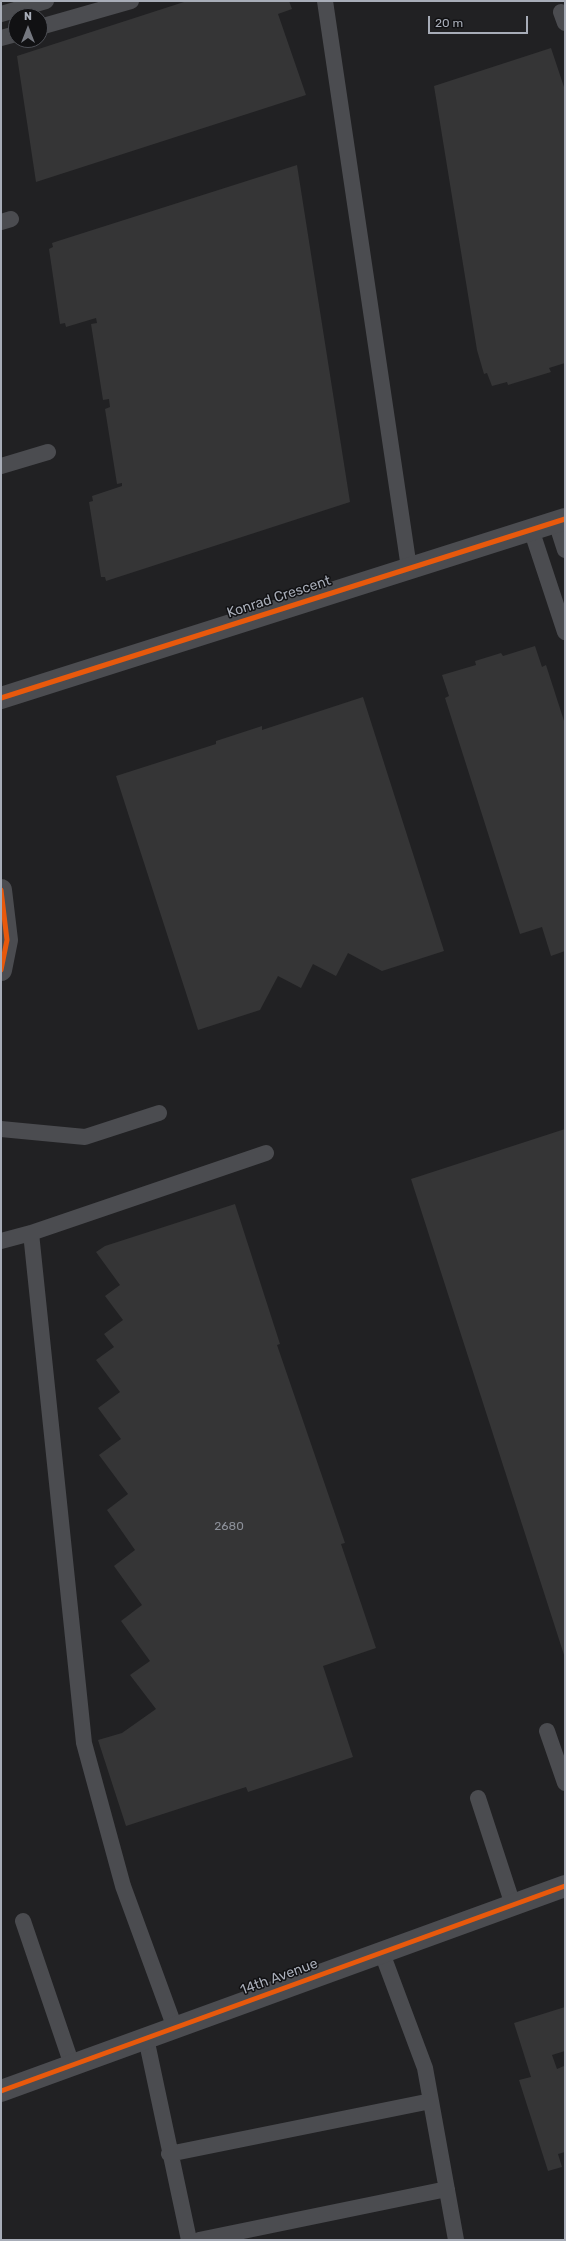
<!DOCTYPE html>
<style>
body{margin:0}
#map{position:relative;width:566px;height:2241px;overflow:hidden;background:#171717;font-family:Rubik,sans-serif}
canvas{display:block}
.frame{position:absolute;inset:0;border:2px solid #a8adb8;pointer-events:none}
.north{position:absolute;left:8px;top:8px;width:40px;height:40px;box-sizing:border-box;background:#111113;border:1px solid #4d4f55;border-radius:50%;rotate:0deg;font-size:11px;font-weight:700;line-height:16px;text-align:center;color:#a8adb8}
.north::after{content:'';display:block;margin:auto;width:14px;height:18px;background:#757880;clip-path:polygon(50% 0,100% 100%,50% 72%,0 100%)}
.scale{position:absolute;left:428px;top:16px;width:100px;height:18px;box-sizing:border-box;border:2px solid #a8adb8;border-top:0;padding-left:5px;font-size:12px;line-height:14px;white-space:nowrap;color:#a8adb8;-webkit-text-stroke:3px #111113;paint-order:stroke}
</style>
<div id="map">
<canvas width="566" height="2241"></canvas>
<div class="frame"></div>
<div class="north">N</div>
<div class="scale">20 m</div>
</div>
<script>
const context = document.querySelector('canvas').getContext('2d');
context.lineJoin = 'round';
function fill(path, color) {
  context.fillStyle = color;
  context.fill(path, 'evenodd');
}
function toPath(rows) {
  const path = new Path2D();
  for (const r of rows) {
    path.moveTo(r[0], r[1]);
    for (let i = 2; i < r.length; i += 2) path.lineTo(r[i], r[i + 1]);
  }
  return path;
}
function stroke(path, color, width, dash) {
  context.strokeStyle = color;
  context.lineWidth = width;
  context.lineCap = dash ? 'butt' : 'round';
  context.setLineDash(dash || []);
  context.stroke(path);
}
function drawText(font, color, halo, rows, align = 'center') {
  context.font = font + ' Rubik,sans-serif';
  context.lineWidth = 3;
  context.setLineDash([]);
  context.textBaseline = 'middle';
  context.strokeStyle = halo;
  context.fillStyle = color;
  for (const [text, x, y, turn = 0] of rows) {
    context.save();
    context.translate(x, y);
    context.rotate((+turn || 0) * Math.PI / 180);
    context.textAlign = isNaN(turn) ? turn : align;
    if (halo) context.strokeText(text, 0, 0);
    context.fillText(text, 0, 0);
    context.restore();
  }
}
fill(toPath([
 [1,1,565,1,565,2240,1,2240],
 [16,16,40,16,40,40,16,40]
]), '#212123');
fill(toPath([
 [187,1,289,1,292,9,278,14,306,95,36,182,17,56],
 [551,48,565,90,565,363,549,368,551,372,508,385,507,382,492,386,487,373,484,374,477,350,434,86],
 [297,165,350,502,106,581,105,577,101,577,89,502,93,501,92,496,122,486,122,483,117,484,105,409,110,407,109,399,103,400,91,324,97,323,96,318,66,327,65,323,60,324,49,249,53,247,52,243,58,241],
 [535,646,542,667,546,665,565,724,565,951,551,956,542,927,520,934,445,698,449,696,442,675,476,665,475,661,501,653,503,656],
 [363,697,444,951,382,971,348,953,336,976,313,964,301,988,278,976,260,1010,198,1030,116,776,216,744,216,741,262,726,262,730],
 [565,1129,565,1658,411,1179],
 [235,1204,280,1344,277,1345,345,1543,341,1544,376,1648,323,1666,353,1757,248,1792,246,1787,126,1826,98,1740,122,1733,156,1709,130,1675,150,1661,121,1621,142,1605,114,1566,135,1550,107,1510,128,1494,99,1455,121,1439,98,1408,120,1392,96,1360,114,1347,104,1334,123,1320,105,1296,120,1285,96,1252,105,1246],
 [565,2007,565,2051,552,2055,557,2069,564,2066,565,2071,565,2152,558,2154,562,2167,548,2171,519,2080,531,2077,514,2023]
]), '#353536');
stroke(toPath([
 [325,1,409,568],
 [561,12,565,23],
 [1,14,46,1],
 [40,27,131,1],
 [1,38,16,34],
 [1,222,11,219],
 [1,466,48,452],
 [556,522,565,550],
 [531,529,565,632],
 [1,1129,85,1137,159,1113],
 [31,1233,84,1743,123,1886,175,2028],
 [1,1241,31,1233,266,1153],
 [547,1731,565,1783],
 [478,1798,513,1905],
 [23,1921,72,2065],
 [382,1953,425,2068,456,2240],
 [146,2038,189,2240],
 [169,2154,431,2101],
 [199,2240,447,2189]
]), '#4b4c50', 16);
stroke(toPath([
 [1,698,565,519],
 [1,890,7,940,1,970],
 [1,2091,565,1886]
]), '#4b4c50', 22);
stroke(toPath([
 [1,698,565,519],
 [1,890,7,940,1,970],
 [1,2091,565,1886]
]), '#e8590c', 5);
drawText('12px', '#8b8f98', null, [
 ["2680",229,1527]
]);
drawText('14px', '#a8adb8', '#111113', [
 ["Konrad Crescent",279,597,-18],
 ["14th Avenue",279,1977,-20]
]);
</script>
